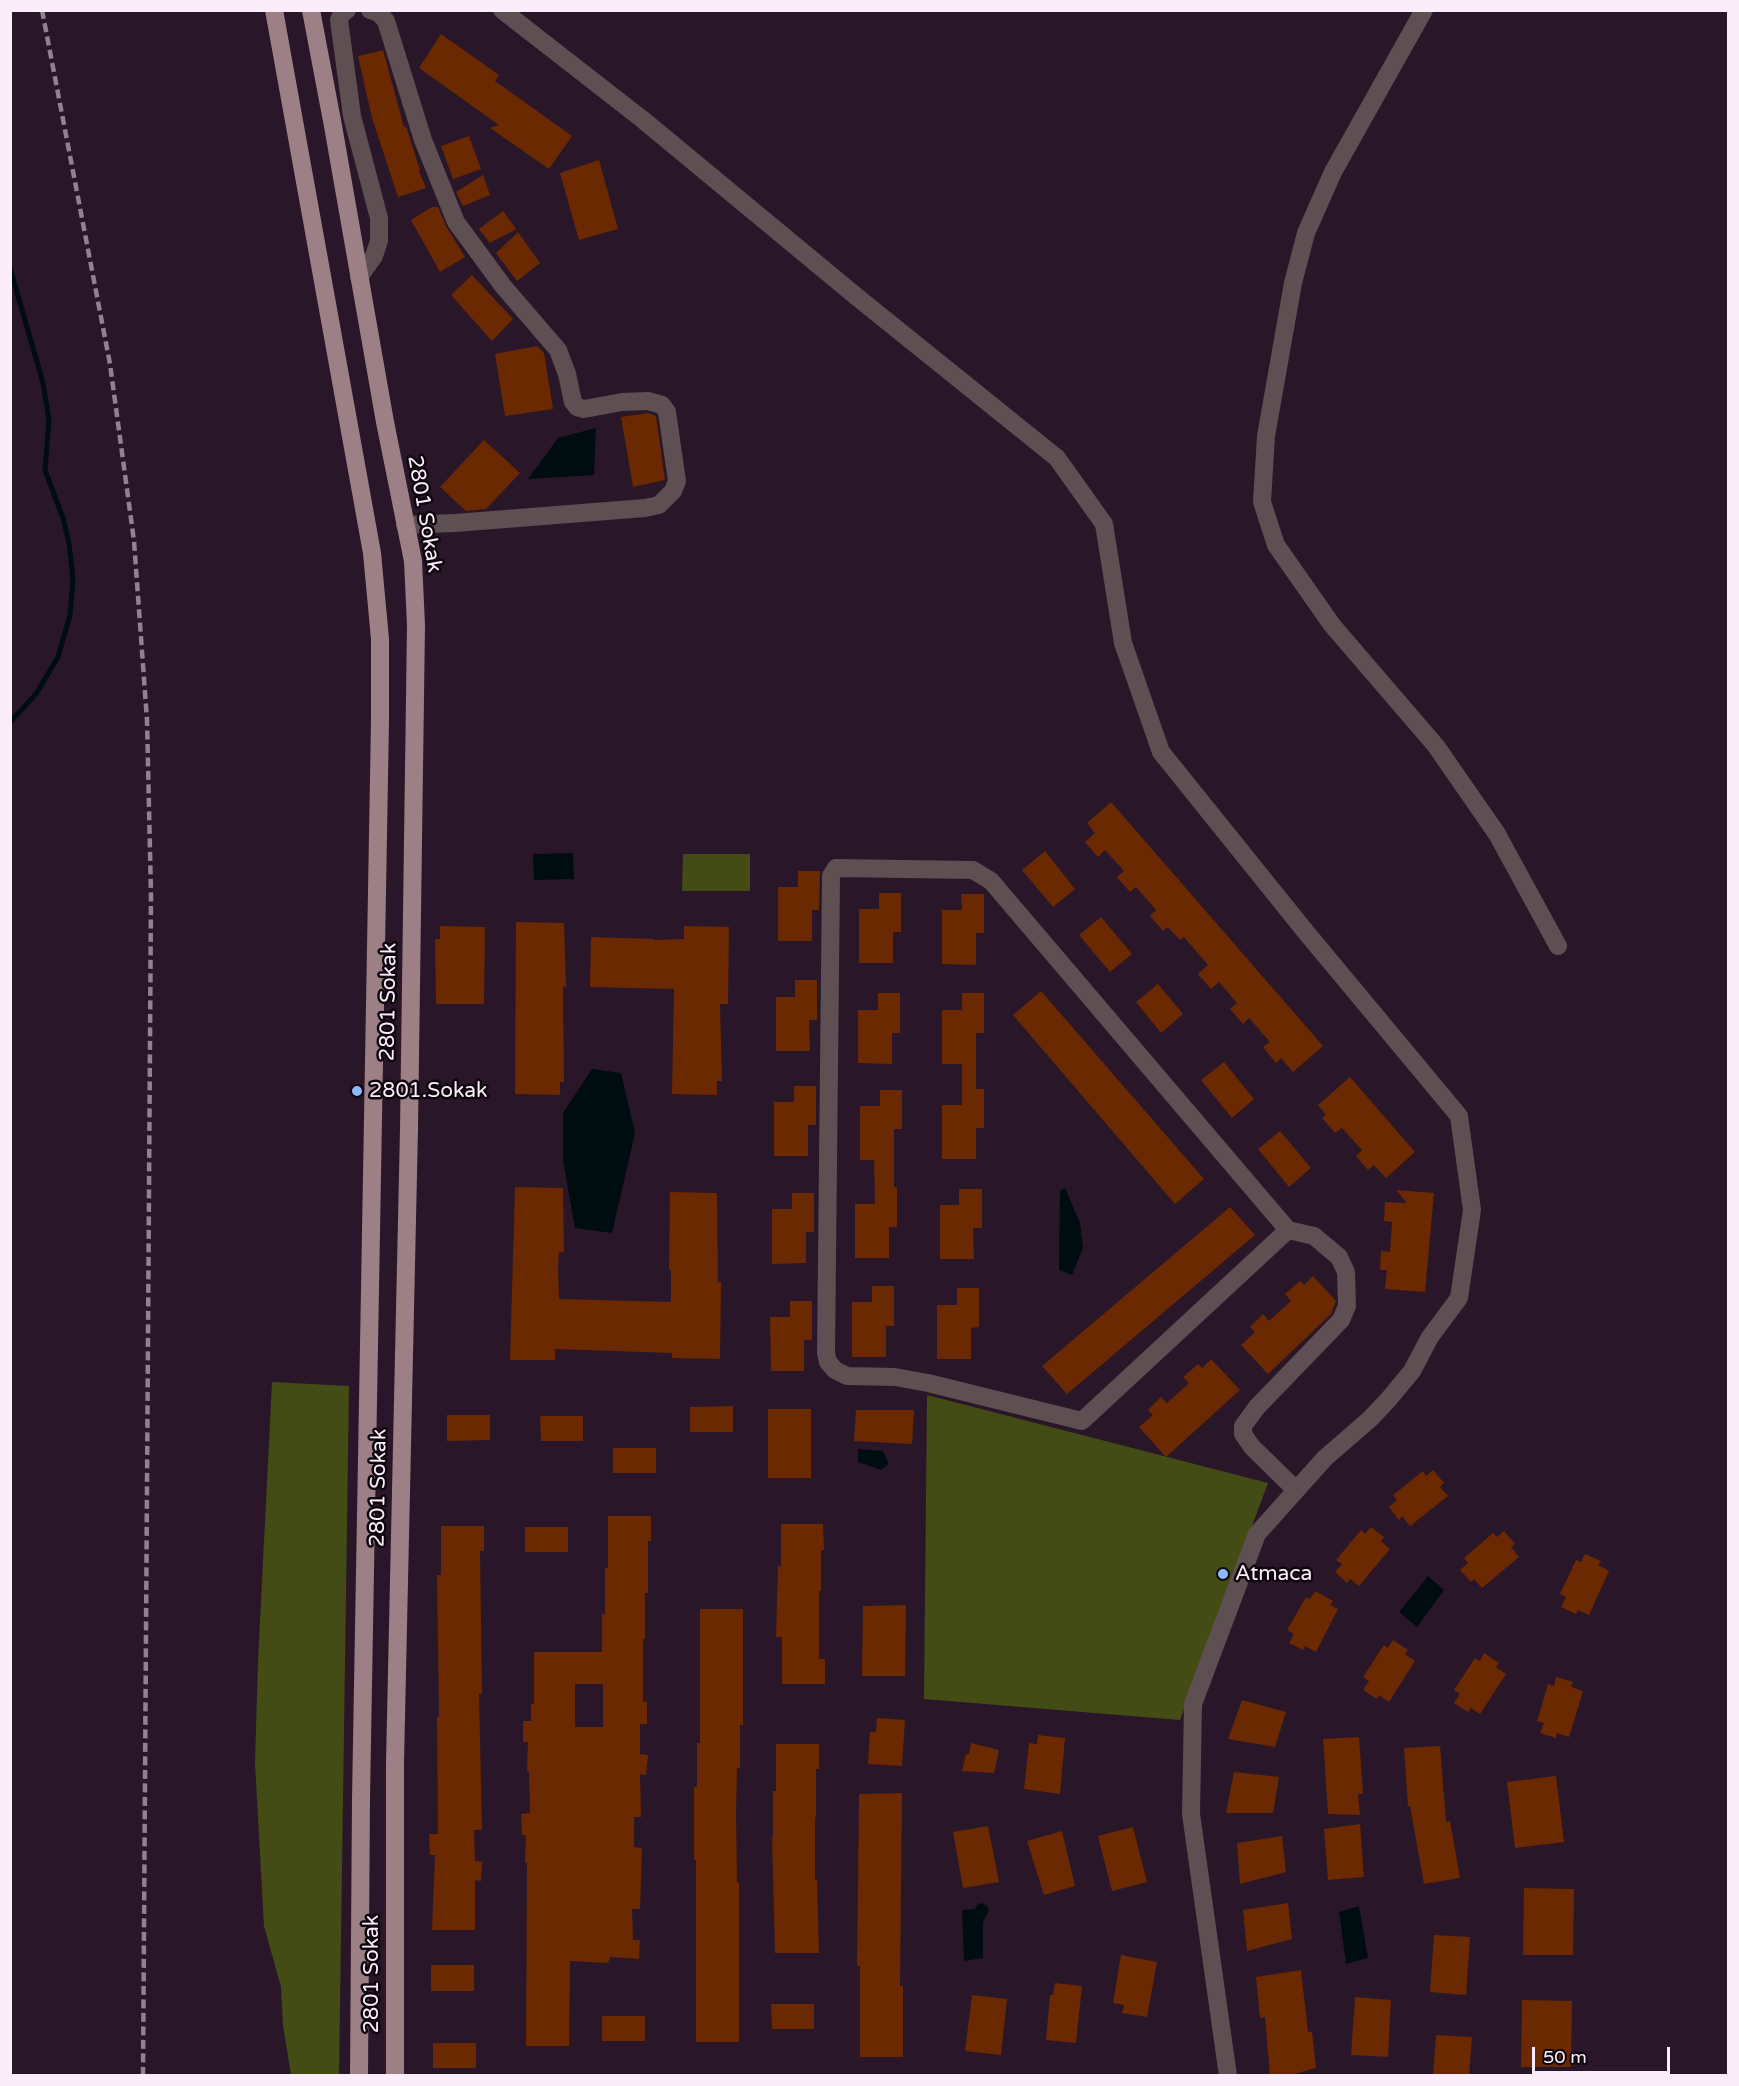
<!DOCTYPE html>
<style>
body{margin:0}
#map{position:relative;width:1739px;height:2086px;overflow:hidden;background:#2a1629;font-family:"Varela Round",sans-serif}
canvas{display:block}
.frame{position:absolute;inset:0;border:12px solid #fcedfa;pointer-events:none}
.scale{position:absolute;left:1532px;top:2047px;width:138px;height:27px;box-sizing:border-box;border:3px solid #fcedfa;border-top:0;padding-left:8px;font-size:18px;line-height:21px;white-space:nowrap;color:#fcedfa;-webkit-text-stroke:4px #0e060d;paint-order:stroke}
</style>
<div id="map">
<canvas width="1739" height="2086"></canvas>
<div class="frame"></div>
<div class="scale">50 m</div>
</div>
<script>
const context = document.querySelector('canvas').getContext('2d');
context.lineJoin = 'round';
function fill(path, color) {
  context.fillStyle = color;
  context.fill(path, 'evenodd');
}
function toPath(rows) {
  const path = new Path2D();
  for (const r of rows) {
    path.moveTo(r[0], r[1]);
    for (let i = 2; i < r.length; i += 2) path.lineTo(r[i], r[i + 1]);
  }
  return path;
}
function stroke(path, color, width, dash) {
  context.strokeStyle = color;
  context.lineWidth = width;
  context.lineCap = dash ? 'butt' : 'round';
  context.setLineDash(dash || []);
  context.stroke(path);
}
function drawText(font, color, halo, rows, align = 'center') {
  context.font = font + ' "Varela Round",sans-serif';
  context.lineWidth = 5;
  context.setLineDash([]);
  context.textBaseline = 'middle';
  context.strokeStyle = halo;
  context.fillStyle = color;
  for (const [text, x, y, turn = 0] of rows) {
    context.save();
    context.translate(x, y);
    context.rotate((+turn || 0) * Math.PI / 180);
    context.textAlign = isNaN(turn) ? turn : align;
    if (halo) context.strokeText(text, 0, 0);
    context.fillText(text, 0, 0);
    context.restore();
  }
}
fill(toPath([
 [683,854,750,854,750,891,682,891],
 [272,1382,349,1386,339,2075,291,2075,283,2025,281,1987,264,1926,255,1763,258,1661],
 [927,1395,1268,1483,1180,1720,924,1699]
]), '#434c15');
fill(toPath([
 [596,428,594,475,528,479,558,438],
 [573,853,574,879,534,880,533,854],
 [592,1069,621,1073,635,1133,612,1233,575,1228,563,1160,563,1113],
 [1065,1188,1080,1223,1083,1248,1072,1275,1059,1270,1060,1191],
 [858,1449,883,1451,889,1464,881,1470,858,1462],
 [1428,1576,1444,1590,1417,1627,1399,1612],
 [982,1903,987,1906,989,1911,983,1922,983,1958,964,1961,962,1910,975,1909,978,1904],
 [1359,1906,1368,1958,1346,1964,1339,1912]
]), '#000d10');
stroke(toPath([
 [10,268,43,383,49,420,45,470,63,518,69,543,73,579,70,615,58,657,36,694,10,722]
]), '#000d10', 5);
fill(toPath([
 [441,34,499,75,495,81,572,136,549,169,490,128,499,125,419,68],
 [383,50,404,127,406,126,420,170,419,171,426,188,398,197,372,118,358,56],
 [469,136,481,169,453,179,441,146],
 [599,160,618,229,579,240,560,173],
 [483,175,490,195,463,206,456,192],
 [432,207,438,207,446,226,465,257,440,272,411,220],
 [503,211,516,229,490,243,479,229],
 [518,232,540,263,517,281,496,253],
 [472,275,513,319,492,341,451,295],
 [537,346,544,353,553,409,505,416,495,354],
 [648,413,656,416,665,480,633,487,621,417],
 [484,440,520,473,486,509,466,511,440,487],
 [1111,802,1323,1046,1293,1072,1281,1058,1276,1063,1263,1047,1270,1042,1249,1018,1243,1024,1230,1009,1237,1003,1219,982,1211,989,1198,974,1208,965,1184,937,1180,940,1168,927,1163,931,1150,916,1156,910,1136,887,1130,892,1117,877,1124,871,1105,850,1098,857,1085,842,1095,833,1087,823],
 [1045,851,1075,889,1053,907,1022,870],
 [798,871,820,871,819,910,812,910,812,941,778,941,778,887,798,887],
 [879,893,901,893,901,932,893,932,893,963,859,963,859,909,879,909],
 [961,894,984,894,984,933,976,933,976,965,942,964,942,910,962,910],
 [1101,917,1132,954,1110,972,1079,935],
 [516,922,564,923,566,986,563,987,564,1082,560,1082,560,1095,515,1094],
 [440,926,485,927,484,1004,436,1004,435,939,440,939],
 [684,926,729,927,728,1004,720,1004,722,1081,717,1081,717,1095,672,1094,674,989,590,987,591,937,654,939,654,940,684,939],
 [795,980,817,980,817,1020,809,1020,810,1051,776,1051,776,997,795,997],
 [1158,984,1183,1014,1161,1033,1136,1002],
 [1041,991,1204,1179,1175,1204,1013,1015],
 [878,993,900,993,900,1033,892,1033,892,1064,858,1063,858,1010,878,1010],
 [962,993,984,993,984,1033,976,1033,976,1089,984,1089,984,1128,976,1128,976,1159,942,1159,942,1105,962,1105,962,1064,942,1064,942,1010,962,1010],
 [1224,1062,1254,1099,1232,1118,1201,1080],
 [1350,1077,1415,1152,1386,1178,1374,1165,1368,1170,1356,1156,1362,1150,1342,1128,1335,1133,1322,1118,1326,1115,1318,1105],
 [794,1086,816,1086,816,1125,808,1125,808,1156,774,1156,774,1102,794,1102],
 [880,1090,902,1090,902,1129,894,1129,894,1187,897,1187,897,1227,889,1227,889,1258,855,1258,855,1204,875,1204,874,1160,860,1160,860,1106,880,1106],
 [1280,1131,1311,1168,1289,1187,1258,1149],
 [515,1187,563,1188,564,1252,559,1252,558,1266,559,1299,671,1302,671,1270,669,1270,670,1192,717,1193,718,1282,721,1282,720,1359,672,1358,672,1353,555,1349,555,1360,510,1360],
 [959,1189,982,1189,982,1228,973,1228,974,1259,940,1259,940,1205,959,1205],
 [1396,1190,1434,1193,1425,1292,1385,1289,1387,1270,1380,1270,1381,1251,1390,1252,1392,1222,1384,1221,1385,1202,1407,1203],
 [792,1193,814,1193,814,1232,806,1232,806,1263,772,1264,772,1209,792,1209],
 [1230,1207,1255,1235,1067,1394,1042,1366],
 [1313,1276,1336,1301,1331,1314,1268,1374,1241,1345,1255,1332,1250,1327,1263,1314,1269,1321,1291,1301,1285,1294,1300,1281,1304,1285],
 [872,1286,894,1286,894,1326,886,1326,886,1357,852,1357,852,1302,872,1302],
 [957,1288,979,1288,979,1327,971,1328,971,1359,937,1359,937,1305,957,1305],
 [790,1301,812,1301,812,1340,804,1340,804,1371,771,1371,770,1317,790,1317],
 [1211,1359,1240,1390,1166,1457,1139,1427,1153,1415,1148,1410,1161,1397,1167,1403,1189,1383,1183,1377,1198,1364,1202,1368],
 [733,1406,733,1432,690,1432,690,1407],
 [768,1409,811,1409,811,1478,768,1478],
 [856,1410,914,1410,912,1444,854,1441],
 [447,1415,490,1415,490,1440,447,1441],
 [540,1416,583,1416,583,1441,541,1441],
 [613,1448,656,1448,656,1473,613,1473],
 [1433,1470,1444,1483,1440,1487,1448,1496,1410,1526,1402,1516,1399,1520,1389,1507,1397,1500,1393,1495,1423,1471,1426,1476],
 [608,1516,651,1516,651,1541,648,1541,648,1593,645,1593,645,1639,643,1639,643,1702,647,1702,647,1724,640,1724,640,1754,648,1755,646,1775,640,1774,641,1817,634,1817,634,1847,642,1848,640,1909,632,1909,633,1940,640,1940,639,1959,610,1957,608,1963,570,1961,569,2046,526,2046,527,1863,525,1863,526,1835,522,1835,521,1814,530,1813,529,1771,527,1771,528,1742,523,1742,523,1721,531,1721,531,1704,534,1704,534,1652,602,1652,602,1614,605,1614,605,1568,608,1568],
 [575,1684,603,1684,603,1727,575,1727],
 [781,1524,823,1524,824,1550,821,1550,821,1591,819,1591,819,1659,825,1659,825,1684,782,1684,782,1637,776,1637,778,1566,781,1566],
 [441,1526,484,1526,484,1551,480,1551,482,1694,479,1694,482,1830,474,1830,475,1861,482,1862,481,1881,475,1880,475,1930,432,1930,435,1855,430,1855,429,1834,438,1834,437,1717,439,1717,437,1575,441,1575],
 [525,1527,568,1527,568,1552,525,1552],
 [1371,1527,1384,1537,1381,1541,1390,1549,1359,1586,1350,1579,1347,1583,1335,1572,1342,1564,1336,1560,1361,1530,1365,1534],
 [1504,1531,1515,1544,1511,1547,1519,1557,1482,1588,1474,1579,1471,1582,1460,1570,1468,1563,1464,1558,1493,1533,1497,1537],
 [1585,1554,1601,1561,1598,1565,1609,1571,1589,1615,1578,1610,1576,1614,1561,1607,1566,1597,1560,1594,1576,1560,1581,1562],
 [1315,1591,1333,1601,1330,1605,1338,1609,1316,1652,1305,1646,1303,1650,1289,1643,1294,1634,1287,1630,1306,1597,1310,1599],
 [906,1605,905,1676,862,1676,863,1606],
 [700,1609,743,1609,743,1725,740,1725,740,1768,737,1768,736,1812,737,1882,739,1882,739,2042,696,2042,696,1860,694,1860,694,1787,697,1787,697,1743,700,1743],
 [1393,1640,1408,1650,1405,1654,1415,1661,1389,1702,1379,1695,1377,1699,1363,1690,1369,1681,1363,1677,1384,1645,1388,1648],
 [1484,1653,1499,1663,1496,1667,1506,1674,1480,1714,1471,1708,1468,1712,1454,1703,1460,1694,1454,1690,1475,1658,1480,1661],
 [1556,1677,1573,1682,1571,1687,1583,1691,1569,1737,1557,1733,1556,1738,1540,1733,1544,1723,1537,1721,1548,1684,1554,1686],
 [1242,1700,1286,1712,1275,1747,1228,1739],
 [877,1718,905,1720,902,1766,868,1764,870,1732,876,1732],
 [1038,1735,1065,1738,1060,1794,1024,1789,1029,1743,1037,1744],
 [1359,1737,1363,1794,1358,1794,1360,1815,1328,1814,1323,1739],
 [971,1743,999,1750,994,1773,962,1771,966,1754,969,1754],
 [776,1744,819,1744,819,1769,816,1769,816,1817,815,1817,815,1880,817,1880,819,1953,775,1953,772,1837,773,1837,773,1791,776,1791],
 [1440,1746,1446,1822,1450,1821,1460,1878,1424,1884,1410,1806,1408,1806,1404,1748],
 [1234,1772,1279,1777,1273,1813,1226,1813],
 [1556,1776,1564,1842,1515,1848,1507,1782],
 [902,1793,900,1986,903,1986,903,2057,860,2057,860,1966,857,1966,859,1794],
 [1360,1824,1364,1877,1328,1880,1324,1829],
 [988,1826,999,1882,963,1888,953,1832],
 [1133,1827,1147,1882,1112,1891,1098,1836],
 [1062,1831,1075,1886,1044,1895,1027,1841],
 [1282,1836,1286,1872,1240,1884,1237,1843],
 [1524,1888,1574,1889,1573,1955,1523,1955],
 [1288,1903,1292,1939,1247,1951,1243,1910],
 [1434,1935,1470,1937,1466,1995,1430,1992],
 [1121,1955,1157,1962,1147,2017,1122,2013,1124,2005,1113,2003],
 [431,1965,474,1965,474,1991,431,1991],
 [1301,1970,1308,2032,1312,2032,1316,2068,1287,2076,1270,2076,1265,2017,1260,2018,1256,1977],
 [1055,1983,1082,1986,1076,2043,1046,2040,1050,1995,1053,1995],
 [972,1995,1007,1999,1001,2055,965,2051],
 [1355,1997,1391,2000,1388,2057,1351,2055],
 [1522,2000,1572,2001,1571,2067,1521,2067],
 [771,2004,814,2004,814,2029,772,2029],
 [602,2016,645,2016,645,2041,602,2041],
 [1436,2035,1472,2037,1469,2076,1433,2076],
 [433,2043,476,2043,476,2068,433,2068]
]), '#6a2901');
stroke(toPath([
 [347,10,342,13,339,20,352,116,379,218,379,241,374,256,359,277],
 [370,10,379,13,386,21,423,140,456,222,503,286,558,350,567,374,573,402,577,407,584,409,622,402,648,401,662,405,667,412,677,481,673,491,659,505,645,508,455,523,405,525],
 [502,10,642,119,857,297,1057,458,1104,524,1123,643,1161,752,1305,931,1459,1116,1472,1210,1459,1298,1430,1337,1412,1371,1388,1400,1370,1419,1325,1458,1257,1534,1193,1704,1191,1814,1228,2076],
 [1424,10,1333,172,1306,233,1293,283,1266,436,1262,502,1276,545,1332,625,1436,746,1497,834,1558,946],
 [1288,1230,1082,1421,928,1383,895,1377,847,1376,835,1370,828,1362,826,1353,831,876,836,868,973,870,991,881,1288,1230,1314,1236,1339,1257,1346,1272,1347,1306,1341,1320,1257,1407,1243,1426,1243,1434,1252,1447,1296,1490]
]), '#5e4f52', 18);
stroke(toPath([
 [274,10,372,553,380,639,380,721,361,1798,359,2076],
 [311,10,333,126,385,422,413,561,416,625,409,1129,395,1762,395,2076]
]), '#9d7f86', 18);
stroke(toPath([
 [42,10,110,364,134,541,147,720,151,895,143,2076]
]), '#928191', 4.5, [9, 4.5]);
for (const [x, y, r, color] of [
 [357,1091,6,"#8db9fc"],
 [1223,1574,6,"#8db9fc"]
]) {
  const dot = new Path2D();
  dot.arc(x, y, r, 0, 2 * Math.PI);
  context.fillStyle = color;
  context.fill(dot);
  stroke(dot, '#0e060d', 2);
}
drawText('21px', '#fcedfa', '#0e060d', [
 ["2801 Sokak",424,514,80],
 ["2801 Sokak",389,1002,-89],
 ["2801 Sokak",379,1488,-89],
 ["2801 Sokak",372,1974,-90]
]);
drawText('21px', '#fcedfa', '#0e060d', [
 ["2801.Sokak",369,1091],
 ["Atmaca",1235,1574]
], 'left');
</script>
